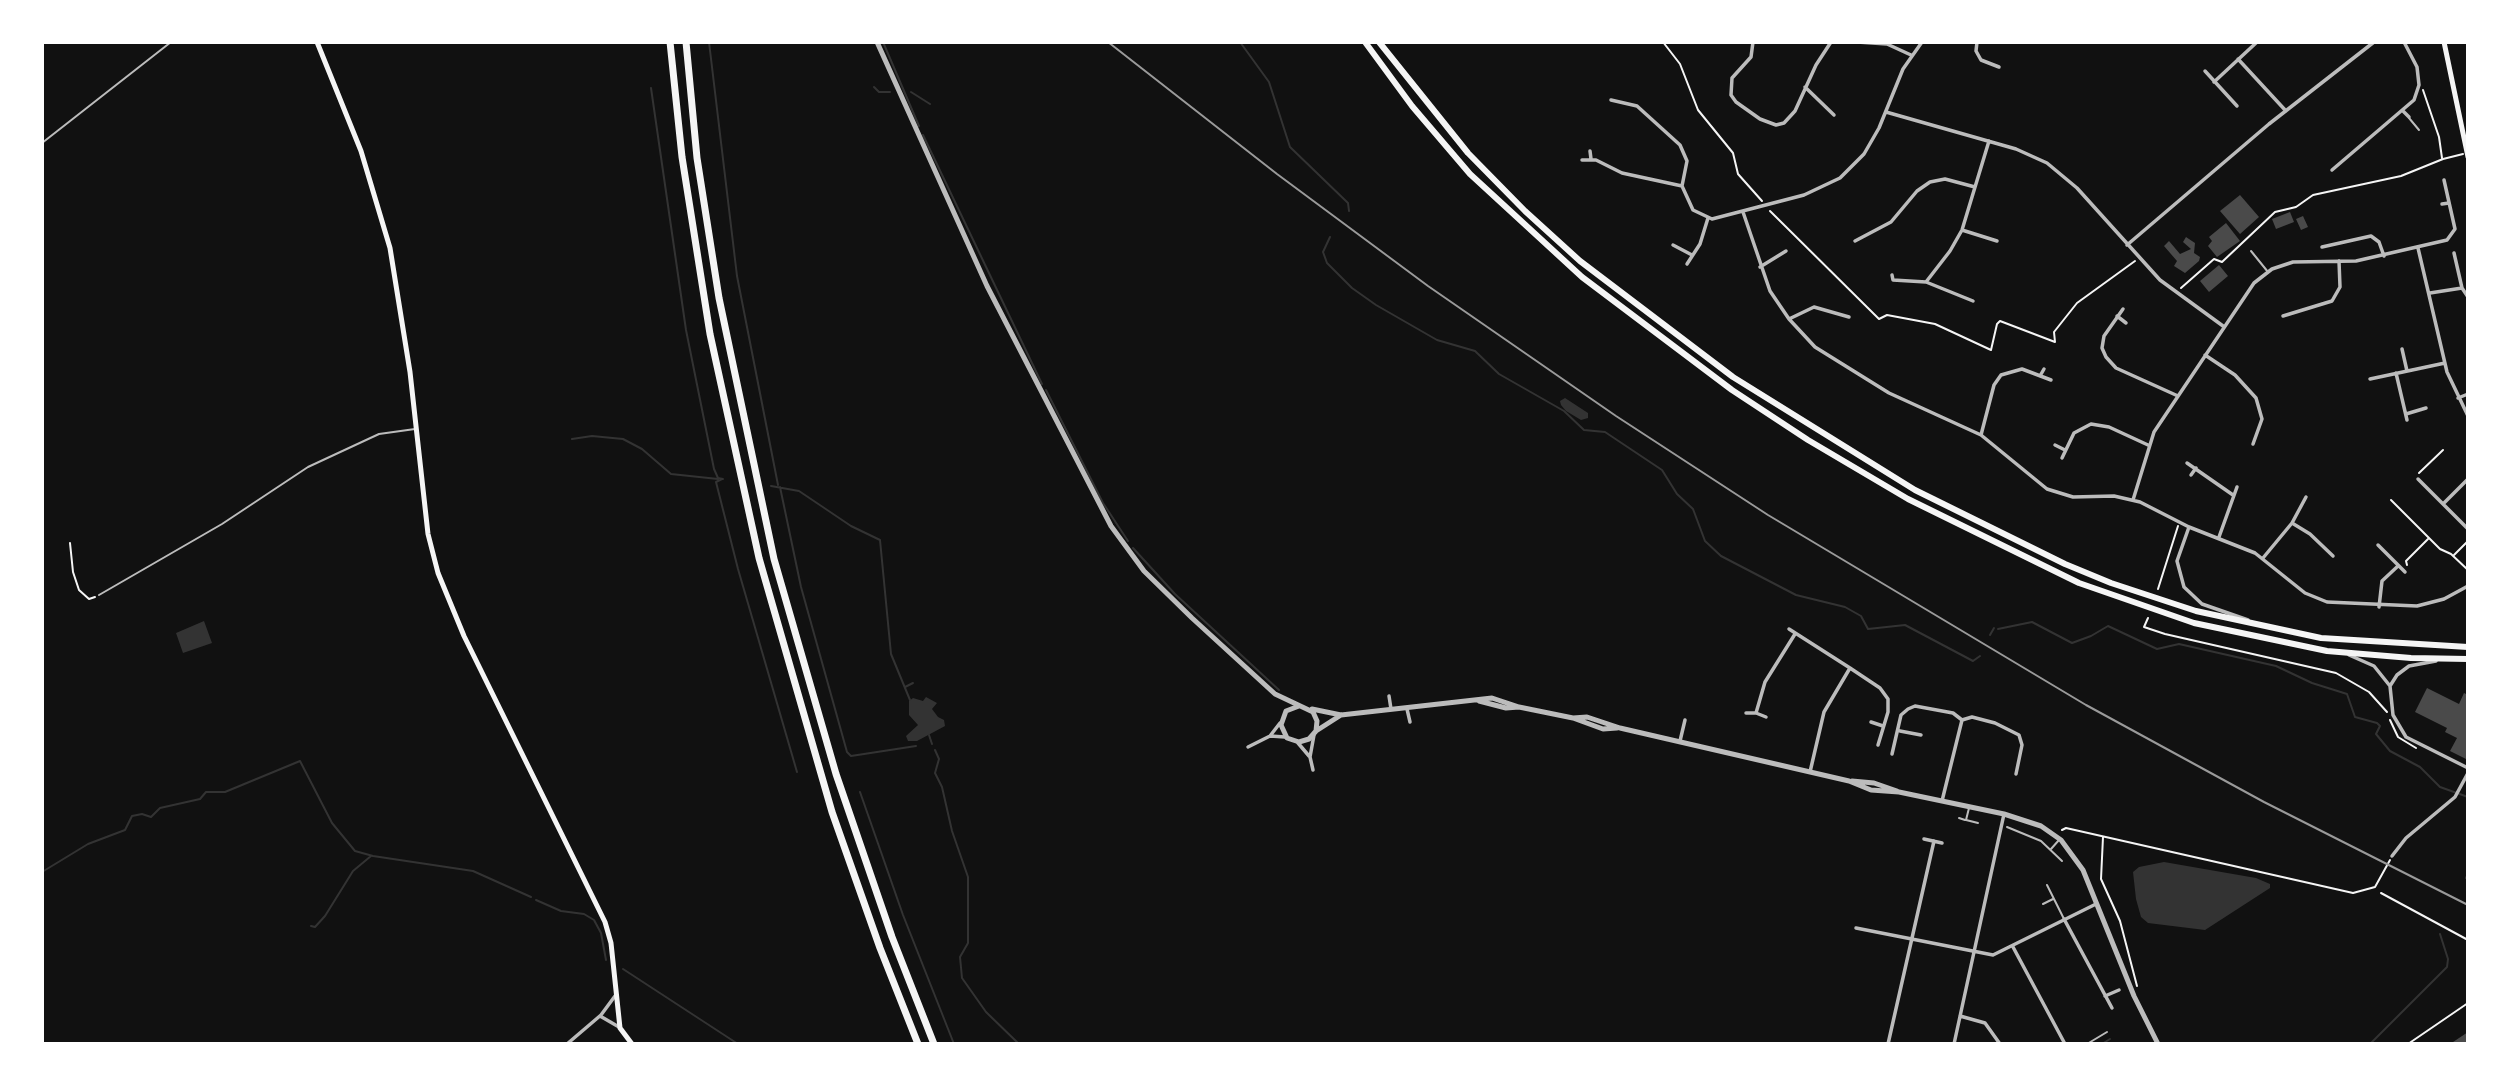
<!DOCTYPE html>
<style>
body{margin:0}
#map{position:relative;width:2510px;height:1086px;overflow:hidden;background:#111;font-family:Poppins,sans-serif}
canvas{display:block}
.frame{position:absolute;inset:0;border:44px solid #fff;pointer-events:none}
</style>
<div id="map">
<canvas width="2510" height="1086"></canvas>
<div class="frame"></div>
</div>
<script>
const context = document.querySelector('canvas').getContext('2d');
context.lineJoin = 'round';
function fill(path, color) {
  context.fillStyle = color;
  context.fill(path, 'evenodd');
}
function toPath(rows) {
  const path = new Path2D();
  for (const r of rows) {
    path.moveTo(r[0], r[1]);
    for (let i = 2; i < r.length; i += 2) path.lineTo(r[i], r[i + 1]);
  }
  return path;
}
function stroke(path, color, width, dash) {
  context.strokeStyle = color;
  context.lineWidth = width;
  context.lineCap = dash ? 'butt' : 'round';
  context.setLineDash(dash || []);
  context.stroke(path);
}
fill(toPath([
 [1565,398,1588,413,1588,418,1581,420,1566,411,1561,405,1560,401],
 [204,621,212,643,183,653,176,633],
 [926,697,937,703,932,709,938,717,944,720,945,726,917,741,908,741,906,736,918,725,909,715,909,701,913,698,923,701],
 [2164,862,2256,878,2270,884,2270,888,2205,930,2148,923,2141,917,2136,899,2133,872,2139,867]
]), '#333');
stroke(toPath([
 [709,42,737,276,778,485],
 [883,42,919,126],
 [1240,42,1269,82,1290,147,1348,203,1349,211],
 [874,87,879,92,890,92],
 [651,88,686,330,714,469,718,478,723,479],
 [911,92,930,104],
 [923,135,1042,384],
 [1330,237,1323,252,1327,263,1352,288,1376,305,1437,340,1475,351,1499,374,1564,411,1584,430,1605,432,1662,470,1677,494,1693,509,1705,541,1721,556,1796,595,1845,607,1861,616,1868,629,1905,625,1973,661,1980,656],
 [1046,390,1103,503,1128,541],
 [572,439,592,436,623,439,642,449,671,474,718,479],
 [722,479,716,482,738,569,797,772],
 [771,486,799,491,851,526,880,540,891,654,910,700],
 [780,487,801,587,847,752,851,756,916,746],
 [1133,548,1175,594,1279,690],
 [1998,629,2032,622,2072,643,2091,636,2108,626,2157,649,2179,644,2276,666,2312,683,2347,694,2355,717,2377,723,2380,726,2376,734,2390,751,2420,767,2440,787,2468,797],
 [1990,635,1994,628],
 [905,687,913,683],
 [929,735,932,744],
 [935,750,939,759,935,773,942,787,952,831,968,877,968,943,960,957,962,978,986,1012,1019,1044],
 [860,792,903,915,954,1044],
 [42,872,88,844,125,830,132,816,142,814,151,817,160,808,200,799,206,792,225,792,300,761,332,823,355,851,373,856,473,871,531,897],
 [2466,878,2468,874],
 [536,900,561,911,584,914,594,920,601,933,606,960],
 [311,926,315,927,325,916,353,871,371,856],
 [623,969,738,1044],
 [2102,1044,2110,1039],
 [2370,1044,2447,967,2448,959,2440,934]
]), '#333', 2);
fill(toPath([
 [2240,195,2259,217,2240,234,2220,211],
 [2290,212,2294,222,2276,229,2272,219],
 [2303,216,2308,227,2301,230,2296,219],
 [2226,223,2240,241,2217,257,2208,246,2212,241,2209,237],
 [2186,237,2195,243,2194,253,2200,257,2199,261,2185,273,2174,266,2177,261,2164,246,2169,241,2180,254,2191,249,2183,242],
 [2219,265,2228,276,2209,292,2200,281],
 [2427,688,2459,704,2464,693,2468,695,2468,760,2450,751,2457,738,2445,732,2447,728,2415,712],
 [2468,1032,2468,1044,2454,1044,2453,1042]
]), '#4a4a4a');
stroke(toPath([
 [1663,42,1680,64,1698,110,1733,153,1738,174,1762,201],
 [2423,90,2439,137,2442,158],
 [1770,211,1879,319,1887,315,1935,324,1991,350,1997,324,2000,321,2055,342,2054,332,2077,303,2135,261],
 [2181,288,2214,259,2222,262,2275,212,2296,207,2313,195,2401,176,2443,159,2463,154],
 [2419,473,2443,450],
 [2391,500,2440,549,2451,554,2468,570],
 [70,543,73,572,79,590,89,599,95,597],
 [2454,555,2468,541],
 [2407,565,2406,561,2428,539],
 [2158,589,2178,526],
 [2148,618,2144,627,2165,634,2336,673,2369,692,2387,712],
 [2390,720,2398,737,2416,748],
 [2062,830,2066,828,2353,893,2375,887,2390,860],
 [2103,837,2101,879,2120,921,2137,986],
 [2381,893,2468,940],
 [2408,1044,2468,1003]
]), '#f5f5f5', 2);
stroke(toPath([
 [2409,118,2419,130],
 [42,143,171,42],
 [2251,251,2268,272],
 [99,595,222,524,308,467,379,434,415,429],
 [1969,808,1966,820,1978,823],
 [1959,818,1965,820],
 [2007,827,2041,841,2062,861],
 [2051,849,2059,840],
 [2047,885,2064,919],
 [2043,904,2053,899],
 [2087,1044,2107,1032]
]), '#bcbcbc', 2);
stroke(toPath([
 [1753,42,1751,57,1732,78,1731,95,1736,102,1760,119,1776,125,1784,123,1795,111,1816,65,1831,42],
 [1857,42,1887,44,1911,55],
 [1977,42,1976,51,1981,60,1999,67],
 [2238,59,2286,111],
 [2205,71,2237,106],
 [2214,82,2257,42],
 [1805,87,1834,115],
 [1611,100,1637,106,1680,145,1687,161,1682,186],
 [2403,111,2409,117],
 [1886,112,2016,149,2047,163,2077,188,2160,280,2223,326],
 [1590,151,1591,159],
 [1582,160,1596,160,1622,173,1682,186,1693,210,1712,219,1804,195,1840,178,1864,154,1879,128,1903,69,1922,42],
 [2332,170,2414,100,2419,85,2417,67,2404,42],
 [2442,204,2449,203],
 [1743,212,1770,291,1789,319,1815,347,1889,393,1981,435,2047,489,2073,497,2114,496,2140,502,2189,527,2255,553,2305,593,2327,602,2417,606,2444,599,2468,586],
 [1962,230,1997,241],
 [1855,241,1891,222,1917,191,1930,182,1945,179,1975,187],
 [1673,245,1692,255],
 [2127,245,2269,124,2374,42],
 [2322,247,2371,236,2379,242,2384,256],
 [2418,248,2447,372,2468,416],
 [2454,253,2462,288,2468,297],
 [1687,264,1700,244,1708,218],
 [1760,267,1786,251],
 [1892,275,1893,280,1926,282,1950,251,1962,230,1989,141],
 [1926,282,1973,301],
 [2430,293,2462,288],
 [2123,309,2104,336,2102,348,2106,357,2116,368,2178,396],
 [2117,316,2126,323],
 [2283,316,2332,301,2340,287,2339,261],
 [1789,319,1814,307,1849,317],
 [2402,349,2407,371],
 [2205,355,2235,375,2256,398,2262,419,2253,444],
 [2396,373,2407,420],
 [2040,376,2044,369],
 [2370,379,2445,363],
 [2458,398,2468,394],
 [2406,414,2426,408],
 [1981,435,1994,385,2001,375,2022,369,2051,380],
 [2055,445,2065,450],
 [2062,458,2074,433,2091,424,2109,427,2148,445],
 [2187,463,2233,495],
 [2191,475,2196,468],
 [2418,479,2467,528],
 [2133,500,2154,432,2254,283,2272,269,2293,262,2356,261,2447,240,2455,229,2444,180],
 [2443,504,2468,479],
 [2292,523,2310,534,2333,556],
 [2189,527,2177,561,2184,587,2202,604,2248,620],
 [2219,537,2237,487],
 [2378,545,2405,572],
 [2263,558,2292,523,2306,497],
 [2379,607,2382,581,2398,566],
 [1789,629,1850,668,1824,712,1810,772],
 [2349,655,2374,666,2390,686],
 [2436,661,2409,666,2397,675,2390,686,2393,715,2406,737,2468,768],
 [1850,668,1880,688,1888,699,1888,712,1878,745],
 [1389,696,1391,709],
 [1407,709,1410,722],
 [1746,713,1756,713,1766,717],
 [1756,713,1765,682,1795,634],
 [1962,720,1972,717,1995,723,2019,735,2022,745,2016,774],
 [1871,722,1883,726],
 [1900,731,1921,735],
 [1270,736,1285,737],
 [1680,741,1685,720],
 [1298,743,1309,756],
 [1248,747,1270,736,1280,723],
 [1892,754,1901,715,1908,709,1915,706,1953,713,1962,720,1942,801],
 [1313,770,1310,757,1314,735],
 [1924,839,1942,843],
 [2392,856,2406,838,2455,797,2468,773],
 [2064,919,2112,1008],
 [1856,928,1993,955,2096,904],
 [2013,947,2065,1044],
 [2105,996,2119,990],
 [600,1016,619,1027],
 [1960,1016,1985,1023,2000,1044],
 [567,1044,601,1015,615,996],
 [1888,1044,1934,841],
 [1954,1044,2004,814]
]), '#bcbcbc', 3.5);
stroke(toPath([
 [877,42,987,286,1111,526,1144,571,1192,618,1275,694,1313,712,1317,721,1316,731,1309,739,1299,742,1287,738,1281,725,1286,711,1299,706],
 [1479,701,1506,708,1519,707,1573,718,1587,717,1620,728,1849,781,1871,790,1899,792,2004,814,2041,826,2061,840,2083,870,2134,996,2158,1044],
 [1312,709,1341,715,1492,698,1519,707],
 [1573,718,1603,729,1617,728],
 [1316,731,1341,715],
 [1852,781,1874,783,1897,791]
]), '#bcbcbc', 5);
stroke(toPath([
 [317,42,361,151,390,248,410,372,428,534,438,573,464,636,605,922,611,943,620,1028,632,1044],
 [2444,42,2468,157]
]), '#f5f5f5', 5);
stroke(toPath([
 [1365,42,1412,106,1470,174,1582,277,1732,390,1808,440,1908,499,2079,583,2194,623,2327,651,2411,658,2468,659],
 [1379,42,1468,153,1525,211,1580,261,1733,377,1915,490,2065,564,2111,583,2196,611,2321,638,2468,647]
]), '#f5f5f5', 6);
stroke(toPath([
 [670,42,682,157,710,334,759,558,832,812,880,948,918,1044],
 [686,42,697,158,719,298,774,559,836,774,892,937,934,1044]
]), '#f5f5f5', 7);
stroke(toPath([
 [1108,42,1277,174,1428,286,1616,416,1768,515,2086,705,2264,802,2468,905]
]), '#9a9a9a', 2);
</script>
